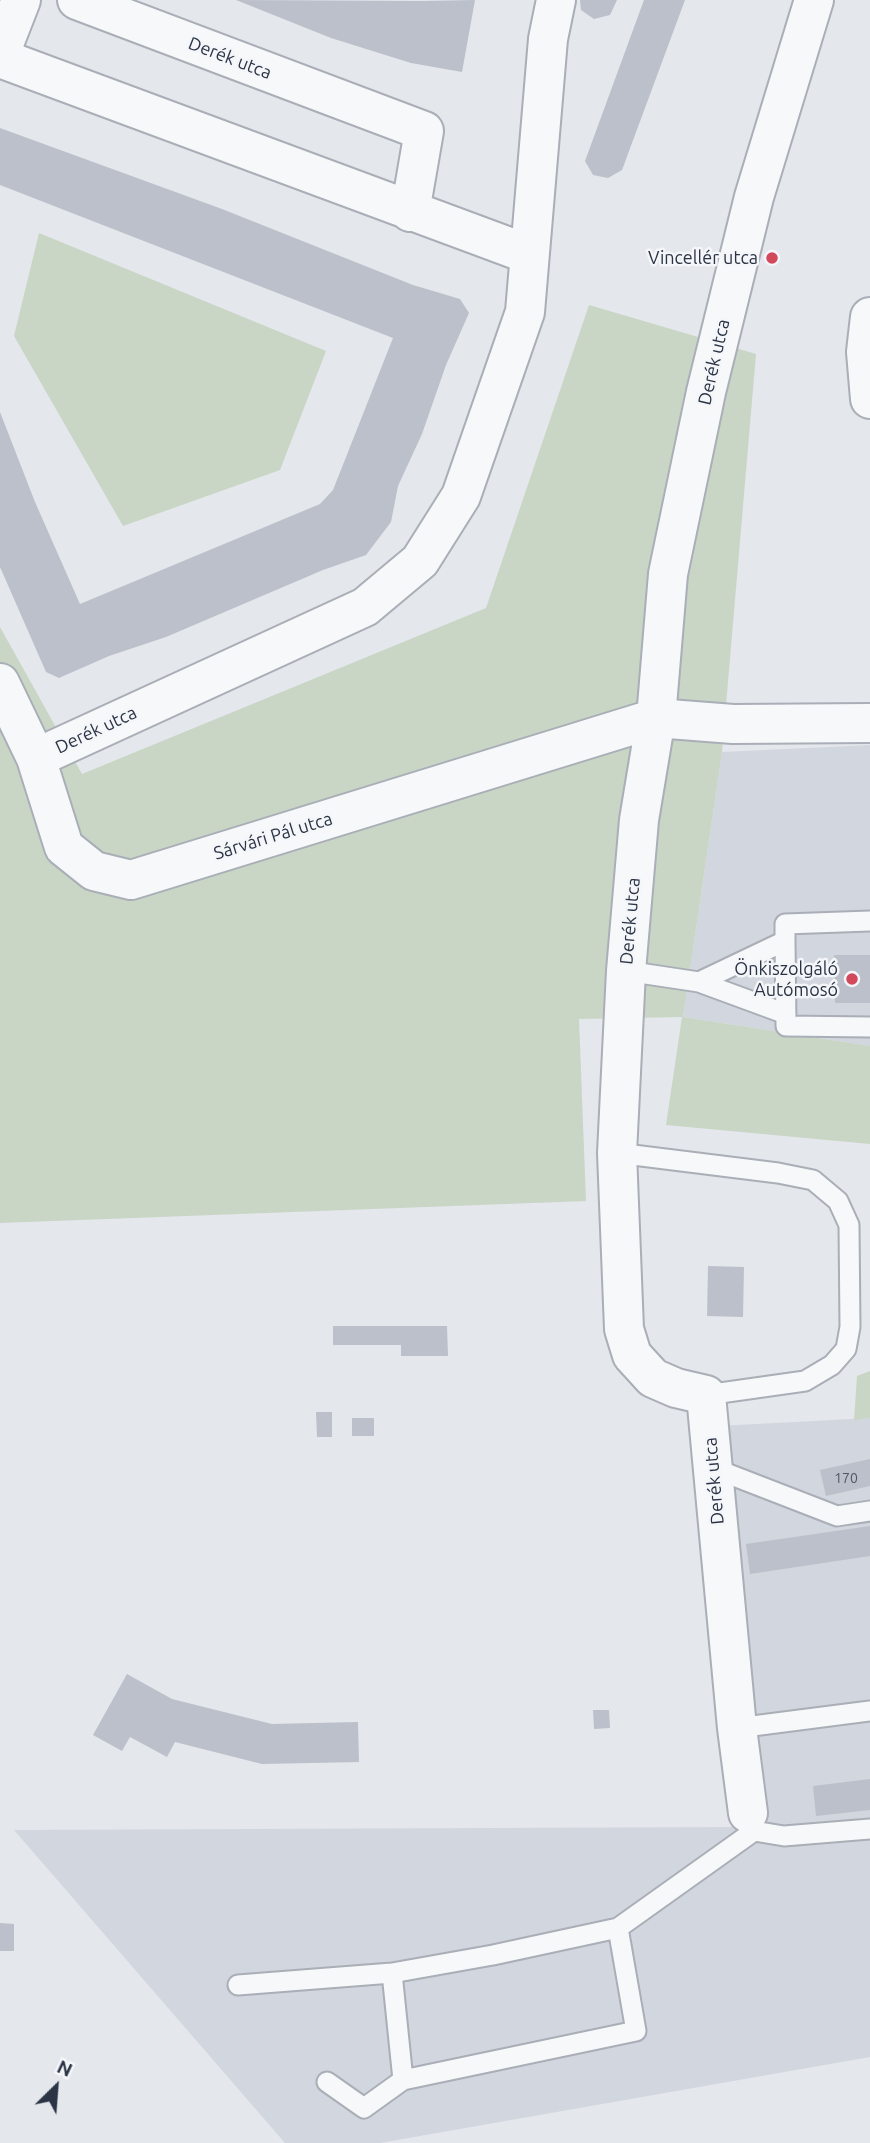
<!DOCTYPE html>
<meta charset="utf-8">
<style>
body{margin:0}
#map{position:relative;width:870px;height:2143px;overflow:hidden;background:#e4e7ec;font-family:Ubuntu,sans-serif}
canvas{display:block}
.north{position:absolute;left:21px;top:2052px;width:70px;height:70px;-webkit-text-stroke:5px #f4f6f9;paint-order:stroke;rotate:25deg;font-size:19px;font-weight:700;line-height:28px;text-align:center;color:#2b3445}
.north::after{content:'';display:block;margin:auto;width:24px;height:32px;background:#2b3445;clip-path:polygon(50% 0,100% 100%,50% 72%,0 100%)}
</style>
<div id="map">
<canvas width="870" height="2143"></canvas>
<div class="north">N</div>
</div>
<script>
const context = document.querySelector('canvas').getContext('2d');
context.lineJoin = 'round';
function fill(path, color) {
  context.fillStyle = color;
  context.fill(path, 'evenodd');
}
function toPath(rows) {
  const path = new Path2D();
  for (const r of rows) {
    path.moveTo(r[0], r[1]);
    for (let i = 2; i < r.length; i += 2) path.lineTo(r[i], r[i + 1]);
  }
  return path;
}
function stroke(path, color, width, dash) {
  context.strokeStyle = color;
  context.lineWidth = width;
  context.lineCap = dash ? 'butt' : 'round';
  context.setLineDash(dash || []);
  context.stroke(path);
}
function drawText(font, color, halo, rows, align = 'center') {
  context.font = font + ' Ubuntu,sans-serif';
  context.lineWidth = 5;
  context.setLineDash([]);
  context.textBaseline = 'middle';
  context.strokeStyle = halo;
  context.fillStyle = color;
  for (const [text, x, y, turn = 0] of rows) {
    context.save();
    context.translate(x, y);
    context.rotate((+turn || 0) * Math.PI / 180);
    context.textAlign = isNaN(turn) ? turn : align;
    if (halo) context.strokeText(text, 0, 0);
    context.fillText(text, 0, 0);
    context.restore();
  }
}
fill(toPath([
 [870,745,870,1046,683,1017,722,752],
 [870,1418,870,2057,380,2143,285,2143,14,1830,734,1827,761,1800,718,1426]
]), '#d2d6de');
fill(toPath([
 [39,233,326,351,280,470,123,526,14,336],
 [589,305,756,354,722,752,683,1017,870,1046,870,1144,666,1125,682,1017,579,1019,586,1201,0,1223,0,627,82,774,486,608],
 [870,1371,870,1418,854,1420,857,1376]
]), '#c9d6c5');
fill(toPath([
 [236,0,422,1,475,0,462,72,411,63,331,38],
 [580,0,617,0,610,15,594,19,581,10],
 [644,0,685,0,622,170,608,178,593,175,585,161],
 [0,128,222,209,413,285,460,299,469,313,446,365,422,434,398,486,391,522,366,555,323,570,166,637,109,656,59,678,46,672,0,567,0,412,35,502,80,604,320,504,333,490,393,338,0,185],
 [834,955,870,955,870,1003,835,1003],
 [708,1266,744,1267,743,1317,707,1316],
 [333,1326,447,1326,448,1356,401,1356,401,1345,333,1345],
 [316,1412,332,1412,332,1437,317,1437],
 [352,1418,374,1418,374,1436,352,1436],
 [870,1459,870,1486,826,1496,820,1470],
 [870,1526,870,1556,750,1574,746,1544],
 [127,1674,172,1699,272,1724,358,1722,359,1762,262,1764,175,1742,167,1757,130,1737,122,1751,93,1735],
 [593,1710,609,1710,610,1728,594,1729],
 [870,1779,870,1810,816,1816,813,1786],
 [0,1923,14,1924,14,1951,0,1951]
]), '#bbc0ca');
const lane = toPath([
 [870,921,785,924,785,941,786,1026,870,1027],
 [626,971,699,982,785,941],
 [699,982,786,1014],
 [617,1153,778,1173,813,1180,838,1201,849,1225,850,1327,846,1349,832,1365,805,1381,706,1395],
 [713,1468,837,1516,870,1511],
 [737,1728,870,1711],
 [750,1820,754,1831,784,1836,870,1829],
 [392,1973,403,2080],
 [238,1985,392,1973,493,1955,618,1928,754,1831],
 [327,2082,364,2108,403,2080,636,2031,618,1928]
]);
const street = toPath([
 [77,0,424,131,410,212],
 [0,54,21,0],
 [0,58,528,254],
 [870,317,866,352,870,399],
 [0,683,36,758,64,847,94,871,131,880,656,718,733,724,870,723],
 [36,758,365,607,420,561,461,496,525,312,548,39,556,0],
 [748,1813,737,1728,706,1395,676,1388,653,1378,632,1355,624,1329,617,1153,626,971,639,820,656,718,668,574,706,392,754,197,814,0]
]);
stroke(lane, '#a9aeb7', 23);
stroke(street, '#a9aeb7', 42);
stroke(lane, '#f7f8fa', 19);
stroke(street, '#f7f8fa', 38);
for (const [x, y, r, color] of [
 [772,258,7,"#d1495b"],
 [852,979,7,"#d1495b"]
]) {
  const dot = new Path2D();
  dot.arc(x, y, r, 0, 2 * Math.PI);
  context.fillStyle = color;
  context.fill(dot);
  stroke(dot, '#f4f6f9', 2.5);
}
drawText('14px', '#4f5766', null, [
 ["170",846,1478]
]);
drawText('18px', '#2b3445', '#f4f6f9', [
 ["Derék utca",230,58,21],
 ["Derék utca",714,362,-77],
 ["Derék utca",96,730,-25],
 ["Sárvári Pál utca",273,836,-17],
 ["Derék utca",630,921,-85],
 ["Derék utca",714,1481,-95]
]);
drawText('18px', '#2b3445', '#f4f6f9', [
 ["Vincellér utca",758,258],
 ["Önkiszolgáló",838,969],
 ["Autómosó",838,990]
], 'right');
</script>
